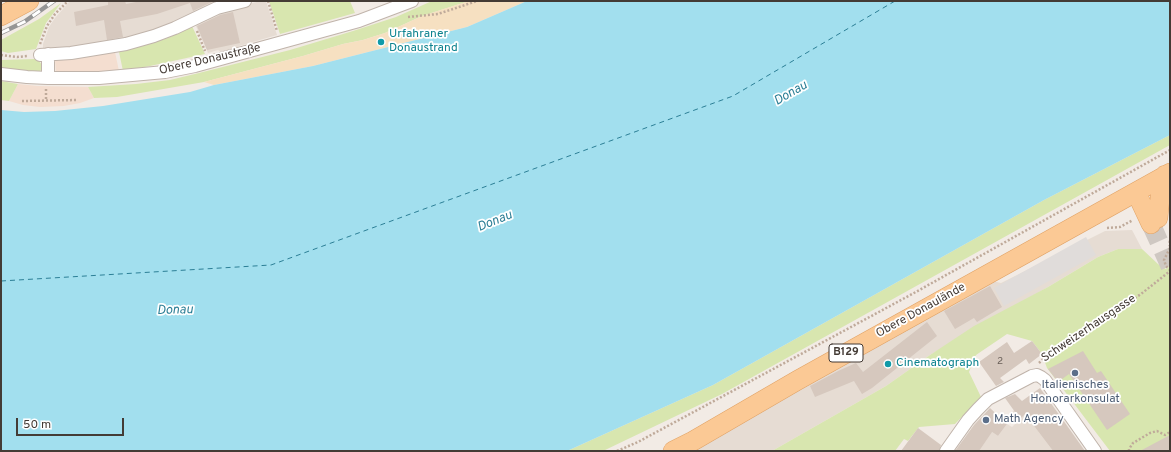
<!DOCTYPE html>
<meta charset="utf-8">
<style>
body{margin:0}
#map{position:relative;width:1171px;height:452px;overflow:hidden;background:#f2ebe5;font-family:Overpass,sans-serif}
canvas{display:block}
.frame{position:absolute;inset:0;border:2px solid #443b35;pointer-events:none}
.scale{position:absolute;left:16px;top:418px;width:108px;height:18px;box-sizing:border-box;border:2px solid #443b35;border-top:0;padding-left:5px;font-size:12px;line-height:14px;white-space:nowrap;color:#443b35;-webkit-text-stroke:3px #fff;paint-order:stroke}
</style>
<div id="map">
<canvas width="1171" height="452"></canvas>
<div class="frame"></div>
<div class="scale">50 m</div>
</div>
<script>
const context = document.querySelector('canvas').getContext('2d');
context.lineJoin = 'round';
function fill(path, color) {
  context.fillStyle = color;
  context.fill(path, 'evenodd');
}
function toPath(rows) {
  const path = new Path2D();
  for (const r of rows) {
    path.moveTo(r[0], r[1]);
    for (let i = 2; i < r.length; i += 2) path.lineTo(r[i], r[i + 1]);
  }
  return path;
}
function stroke(path, color, width, dash) {
  context.strokeStyle = color;
  context.lineWidth = width;
  context.lineCap = dash ? 'butt' : 'round';
  context.setLineDash(dash || []);
  context.stroke(path);
}
function drawText(font, color, halo, rows, align = 'center') {
  context.font = font + ' Overpass,sans-serif';
  context.lineWidth = 3.5;
  context.setLineDash([]);
  context.textBaseline = 'middle';
  context.strokeStyle = halo;
  context.fillStyle = color;
  for (const [text, x, y, turn = 0] of rows) {
    context.save();
    context.translate(x, y);
    context.rotate((+turn || 0) * Math.PI / 180);
    context.textAlign = isNaN(turn) ? turn : align;
    if (halo) context.strokeText(text, 0, 0);
    context.fillText(text, 0, 0);
    context.restore();
  }
}
fill(toPath([
 [70,1,229,1,159,30,134,37,77,47,43,49,43,44,49,27,55,18],
 [261,1,266,1,277,35,239,46,236,50,223,53,218,50,208,53,195,24,215,12],
 [1132,230,1142,249,1118,249,1098,257,1048,287,930,355,886,386,772,451,684,451,988,280,1001,283,1105,231],
 [1023,402,1029,419,1053,451,979,451,986,428,998,436,1007,424,1012,427,1019,420,1012,412]
]), '#e6dcd3');
fill(toPath([
 [115,52,119,71,56,74,55,60],
 [18,84,38,86,88,87,94,98,80,103,64,106,40,107,23,105,9,101]
]), '#f4ded0');
fill(toPath([
 [269,1,350,1,355,13,280,34],
 [432,1,469,1,422,16,385,33,363,40,343,44,303,56,204,82,117,97,94,98,88,87,136,84,170,80,199,73,290,50,353,31,396,17],
 [61,3,46,23,36,49,8,53,1,51,1,40,39,19],
 [192,26,205,54,150,66,123,71,119,52,142,46,168,38],
 [35,59,39,61,42,65,42,67,40,72,1,70,1,60],
 [1,81,18,84,9,101,1,100],
 [1170,135,1170,145,722,394,603,451,567,451,713,385,1044,200],
 [1118,249,1142,249,1158,264,1166,269,1170,266,1170,451,1110,451,1047,368,1042,354,1032,341,1007,334,976,355,969,372,981,397,955,424,919,427,908,441,904,439,895,451,772,451,886,386,930,355,974,326,1048,287,1098,257]
]), '#d8e6af');
fill(toPath([
 [469,1,527,1,467,27,313,66,214,85,204,82,303,56,343,44,363,40,385,33,422,16]
]), '#f6e0c1');
fill(toPath([
 [1086,237,1096,255,1004,306,994,288]
]), '#e0dcda');
fill(toPath([
 [527,1,1170,1,1170,135,1044,200,713,385,567,451,1,451,1,110,24,112,55,111,103,106,190,92,214,85,313,66,467,27]
]), '#a2dfee');
stroke(toPath([
 [1,281,271,265,733,96,895,1]
]), '#2c7f96', 1, [5, 4]);
fill(toPath([
 [108,1,125,1,126,4,141,1,214,1,193,11,190,3,157,14,120,21,123,37,107,40,104,20,76,26,74,12,108,5],
 [233,12,240,43,207,50,197,26,220,15],
 [990,286,1002,307,977,322,974,318,955,329,944,311],
 [927,322,937,336,872,388,862,394,854,381,815,397,810,386,838,371,856,363,863,372],
 [1032,341,1042,354,1029,364,1026,359,1000,378,1004,382,996,386,979,362,1007,342,1014,353],
 [1083,351,1097,373,1101,371,1130,414,1107,430,1069,374,1058,382,1048,369],
 [1040,388,1068,427,1085,451,1053,451,1025,414,1020,419,1005,398,1015,394,1022,401],
 [990,408,1007,424,998,436,992,432,979,451,955,451,974,425],
 [918,428,941,445,939,451,901,451],
 [1170,435,1170,451,1140,451]
]), '#d6c8be');
stroke(toPath([
 [1151,224,1170,266]
]), '#cfc8c2', 19, [19, 10]);
const street = toPath([
 [48,54,48,78],
 [40,55,71,53,126,44,154,36,175,28,217,8,245,1],
 [1,74,27,77,48,78,99,78,165,72,195,66,359,21,412,1],
 [946,451,968,420,978,409,988,399,1032,376,1037,375,1041,377,1045,380,1095,451]
]);
const primary = toPath([
 [1,16,29,1],
 [1136,192,1151,224],
 [1158,218,1160,198,1165,175],
 [673,451,693,441,798,380,1170,173]
]);
stroke(street, '#c0b4ab', 14);
stroke(primary, '#e0a265', 20);
stroke(toPath([
 [268,1,277,31],
 [408,17,438,14,477,1],
 [197,31,205,51],
 [40,44,47,26,55,14,68,1],
 [1,55,17,57,28,56],
 [46,89,46,101],
 [22,101,78,100],
 [1107,228,1120,227,1133,220],
 [1170,241,1169,244,1170,246],
 [1170,248,1164,260,1166,266,1170,270],
 [1039,363,1046,356,1066,344,1141,294,1170,271],
 [617,451,638,442,914,293,1170,150],
 [1129,451,1129,449,1133,443,1150,433,1157,431,1165,435,1170,432]
]), '#bfaa9a', 2.5, [2, 2]);
stroke(street, '#fff', 12);
stroke(primary, '#fbc995', 19);
const rail = toPath([
 [1,33,24,22,54,1]
]);
stroke(rail, '#959595', 4.5);
stroke(rail, '#fff', 3, [9]);
for (const [x, y, r, color] of [
 [381,42,4,"#0f9aa8"],
 [888,364,4,"#0f9aa8"],
 [1075,373,4,"#5c6f8a"],
 [986,420,4,"#5c6f8a"]
]) {
  const dot = new Path2D();
  dot.arc(x, y, r, 0, 2 * Math.PI);
  context.fillStyle = color;
  context.fill(dot);
  stroke(dot, '#fff', 1.5);
}
drawText('10px', '#685e57', null, [
 ["2",1000,362]
]);
for (const [x, y, w] of [
 [846,353,34]
]) {
  const box = new Path2D();
  box.roundRect(x - w / 2, y - 9, w, 18, 3);
  context.fillStyle = '#fff';
  context.fill(box);
  stroke(box, '#443b35', 1);
}
drawText('bold 11px', '#443b35', null, [
 ["B129",846,353]
]);
drawText('12px', '#0d838f', '#fff', [
 ["Urfahraner",389,35],
 ["Donaustrand",389,49],
 ["Cinematograph",896,364]
], 'left');
drawText('12px', '#443b35', '#fff', [
 ["Obere Donaustraße",210,60,-13],
 ["Obere Donaulände",921,311,-29],
 ["Schweizerhausgasse",1089,329,-34]
]);
drawText('12px', '#4e5e75', '#fff', [
 ["Italienisches",1075,386],
 ["Honorarkonsulat",1075,400],
 ["Math Agency",994,420,"left"]
]);
drawText('italic 13px', '#2c7f96', '#fff', [
 ["Donau",791,94,-30],
 ["Donau",495,222,-22],
 ["Donau",175,311,-1]
]);
</script>
